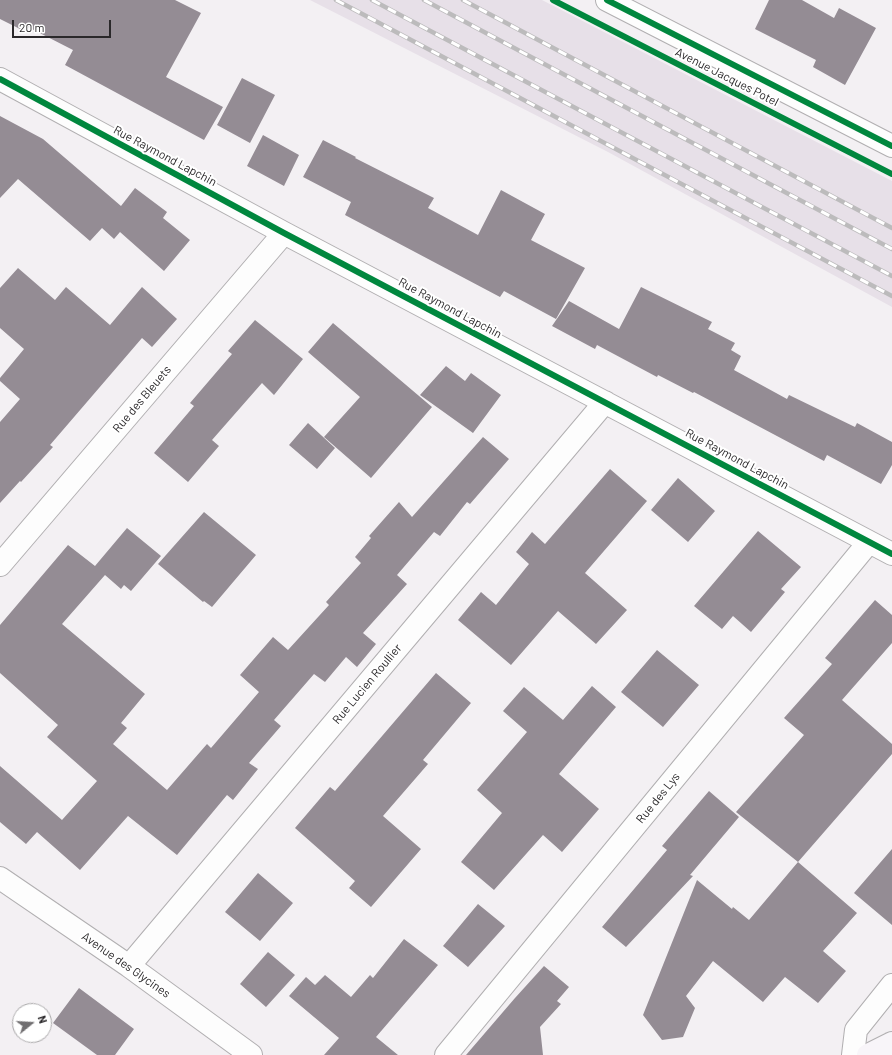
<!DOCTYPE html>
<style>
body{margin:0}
#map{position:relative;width:892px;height:1055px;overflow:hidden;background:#f3f0f3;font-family:Barlow,sans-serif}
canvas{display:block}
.north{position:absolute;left:12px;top:1003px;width:40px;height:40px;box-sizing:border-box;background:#fff;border:1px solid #aaa9aa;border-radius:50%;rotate:72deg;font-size:11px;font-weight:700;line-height:16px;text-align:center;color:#2a282a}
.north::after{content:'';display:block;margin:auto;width:14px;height:18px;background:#706e70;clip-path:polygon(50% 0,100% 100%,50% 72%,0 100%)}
.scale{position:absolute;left:12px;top:20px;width:99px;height:18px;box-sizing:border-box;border:2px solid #2a282a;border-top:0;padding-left:5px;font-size:12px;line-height:14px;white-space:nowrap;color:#2a282a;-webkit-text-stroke:3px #fff;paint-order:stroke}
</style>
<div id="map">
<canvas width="892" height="1055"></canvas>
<div class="north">N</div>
<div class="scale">20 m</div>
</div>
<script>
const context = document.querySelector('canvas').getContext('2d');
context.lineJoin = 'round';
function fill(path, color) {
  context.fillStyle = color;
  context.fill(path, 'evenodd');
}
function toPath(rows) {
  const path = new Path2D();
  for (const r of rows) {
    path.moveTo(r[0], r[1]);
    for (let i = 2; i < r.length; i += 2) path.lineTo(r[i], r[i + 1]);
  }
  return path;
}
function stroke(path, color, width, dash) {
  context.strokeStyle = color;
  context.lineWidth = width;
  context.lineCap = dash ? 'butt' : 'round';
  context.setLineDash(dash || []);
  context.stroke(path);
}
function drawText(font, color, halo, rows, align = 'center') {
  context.font = font + ' Barlow,sans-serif';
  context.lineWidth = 4;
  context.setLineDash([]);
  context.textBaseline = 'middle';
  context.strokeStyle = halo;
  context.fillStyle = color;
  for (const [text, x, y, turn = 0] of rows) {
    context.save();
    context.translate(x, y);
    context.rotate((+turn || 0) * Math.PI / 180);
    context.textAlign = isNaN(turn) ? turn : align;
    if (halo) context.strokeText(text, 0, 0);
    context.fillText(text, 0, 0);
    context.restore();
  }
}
fill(toPath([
 [310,0,542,0,892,181,892,307,608,152]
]), '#e7e0e8');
fill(toPath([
 [0,0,175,0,201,13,166,77,223,107,204,140,65,65,73,50,24,25,22,30,0,19],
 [769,0,802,0,834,18,839,8,876,28,845,85,813,67,816,60,755,29],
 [242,78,275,95,250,143,217,125],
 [0,116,43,139,121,206,135,188,167,212,163,218,190,240,164,271,120,232,114,239,102,228,90,241,18,179,0,198],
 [263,135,299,155,284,186,247,166],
 [323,140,356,157,355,158,434,198,428,208,478,235,501,190,545,214,531,240,585,268,556,319,504,291,500,297,345,215,351,202,303,177],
 [18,268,55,300,66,287,110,325,142,287,177,319,152,347,142,338,50,445,53,447,21,482,20,481,0,503,0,422,20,399,0,381,0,378,24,349,0,328,0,288],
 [641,287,712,322,708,329,735,343,731,350,741,356,734,370,787,399,789,395,855,427,857,423,892,442,892,465,881,484,827,455,824,461,694,392,693,393,658,375,657,377,597,345,595,349,552,326,569,301,619,329],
 [255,320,303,359,274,395,262,383,212,440,219,446,188,482,154,453,194,406,190,403,232,354,228,351],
 [333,323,432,407,371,478,324,437,360,397,308,352],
 [446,366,465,381,471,373,501,395,473,433,420,395],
 [308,423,335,448,317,469,289,445],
 [483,437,509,459,470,504,467,502,440,536,434,532,397,575,407,584,363,633,376,644,357,667,346,657,325,682,314,674,274,720,281,726,249,763,258,769,233,800,227,795,177,855,128,816,80,870,37,832,26,844,0,822,0,766,62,820,97,781,47,737,58,725,0,673,0,625,68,545,95,566,127,528,161,556,131,591,124,585,121,589,105,575,62,624,145,694,121,723,127,728,113,744,167,790,207,744,211,748,259,692,240,675,273,637,288,650,329,605,326,602,361,563,355,557,371,538,369,536,399,502,412,517],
 [610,469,647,501,585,573,627,610,596,644,558,611,511,665,458,620,481,592,496,605,529,564,516,552,532,532,545,544],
 [678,478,715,511,688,542,651,510],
 [204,512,256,555,212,607,204,601,203,602,158,564],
 [758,531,801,567,781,589,785,592,751,632,733,616,722,629,694,606],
 [875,600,892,615,892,643,842,700,892,744,892,754,798,862,736,812,804,735,784,718,832,664,825,658],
 [657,650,699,685,663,727,621,692],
 [436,673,471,703,423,760,428,764,383,816,421,849,371,907,349,888,355,881,295,828,330,787,335,791],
 [592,686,616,707,559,774,599,809,562,852,543,835,494,890,461,862,502,813,477,790,527,732,503,711,524,687,563,720],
 [709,791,739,817,690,875,693,876,626,947,602,927,667,850,662,846],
 [892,849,892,925,854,893],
 [798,862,857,913,823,951,846,971,818,1003,785,977,763,1002,713,961,686,996,695,1008,683,1037,662,1040,643,1015,697,880,732,909,733,907,749,920],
 [258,873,293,903,260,941,225,912],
 [478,904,505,926,468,967,443,946],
 [404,939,438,965,376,1037,398,1055,324,1055,339,1038,289,996,306,977,315,985,325,975,351,997,370,975,373,978],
 [268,952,295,975,266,1007,240,984],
 [544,966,569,987,557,1001,561,1004,540,1027,543,1055,466,1055,515,998],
 [79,988,134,1029,115,1055,97,1055,53,1023]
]), '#948c94');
const street = toPath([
 [607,0,892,146],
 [0,79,284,233,892,554],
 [0,565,284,233],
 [0,878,129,966,251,1055],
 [129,966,605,402],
 [446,1055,869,542],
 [853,1055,856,1030,892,985]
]);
const secondary = toPath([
 [868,1055,892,1043]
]);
stroke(street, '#b1afb1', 24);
stroke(secondary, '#b1afb1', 24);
stroke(street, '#fdfdfd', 22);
stroke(secondary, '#f8f5f9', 22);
const rail = toPath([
 [336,0,892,296],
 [372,0,892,276],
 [424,0,892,249],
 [463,0,892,228]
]);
stroke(rail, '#bcbbbc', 4.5);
stroke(rail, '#fff', 3, [9]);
stroke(toPath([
 [553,0,892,174],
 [607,0,892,146],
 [0,79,284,233,892,554]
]), '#00873e', 6);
drawText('12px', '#2a282a', '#fff', [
 ["Avenue Jacques Potel",727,77,27],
 ["Rue Raymond Lapchin",165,156,28],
 ["Rue Raymond Lapchin",450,308,28],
 ["Rue des Bleuets",142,399,-50],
 ["Rue Raymond Lapchin",737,459,28],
 ["Rue Lucien Roullier",367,684,-50],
 ["Rue des Lys",658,798,-51],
 ["Avenue des Glycines",126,965,35]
]);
</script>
